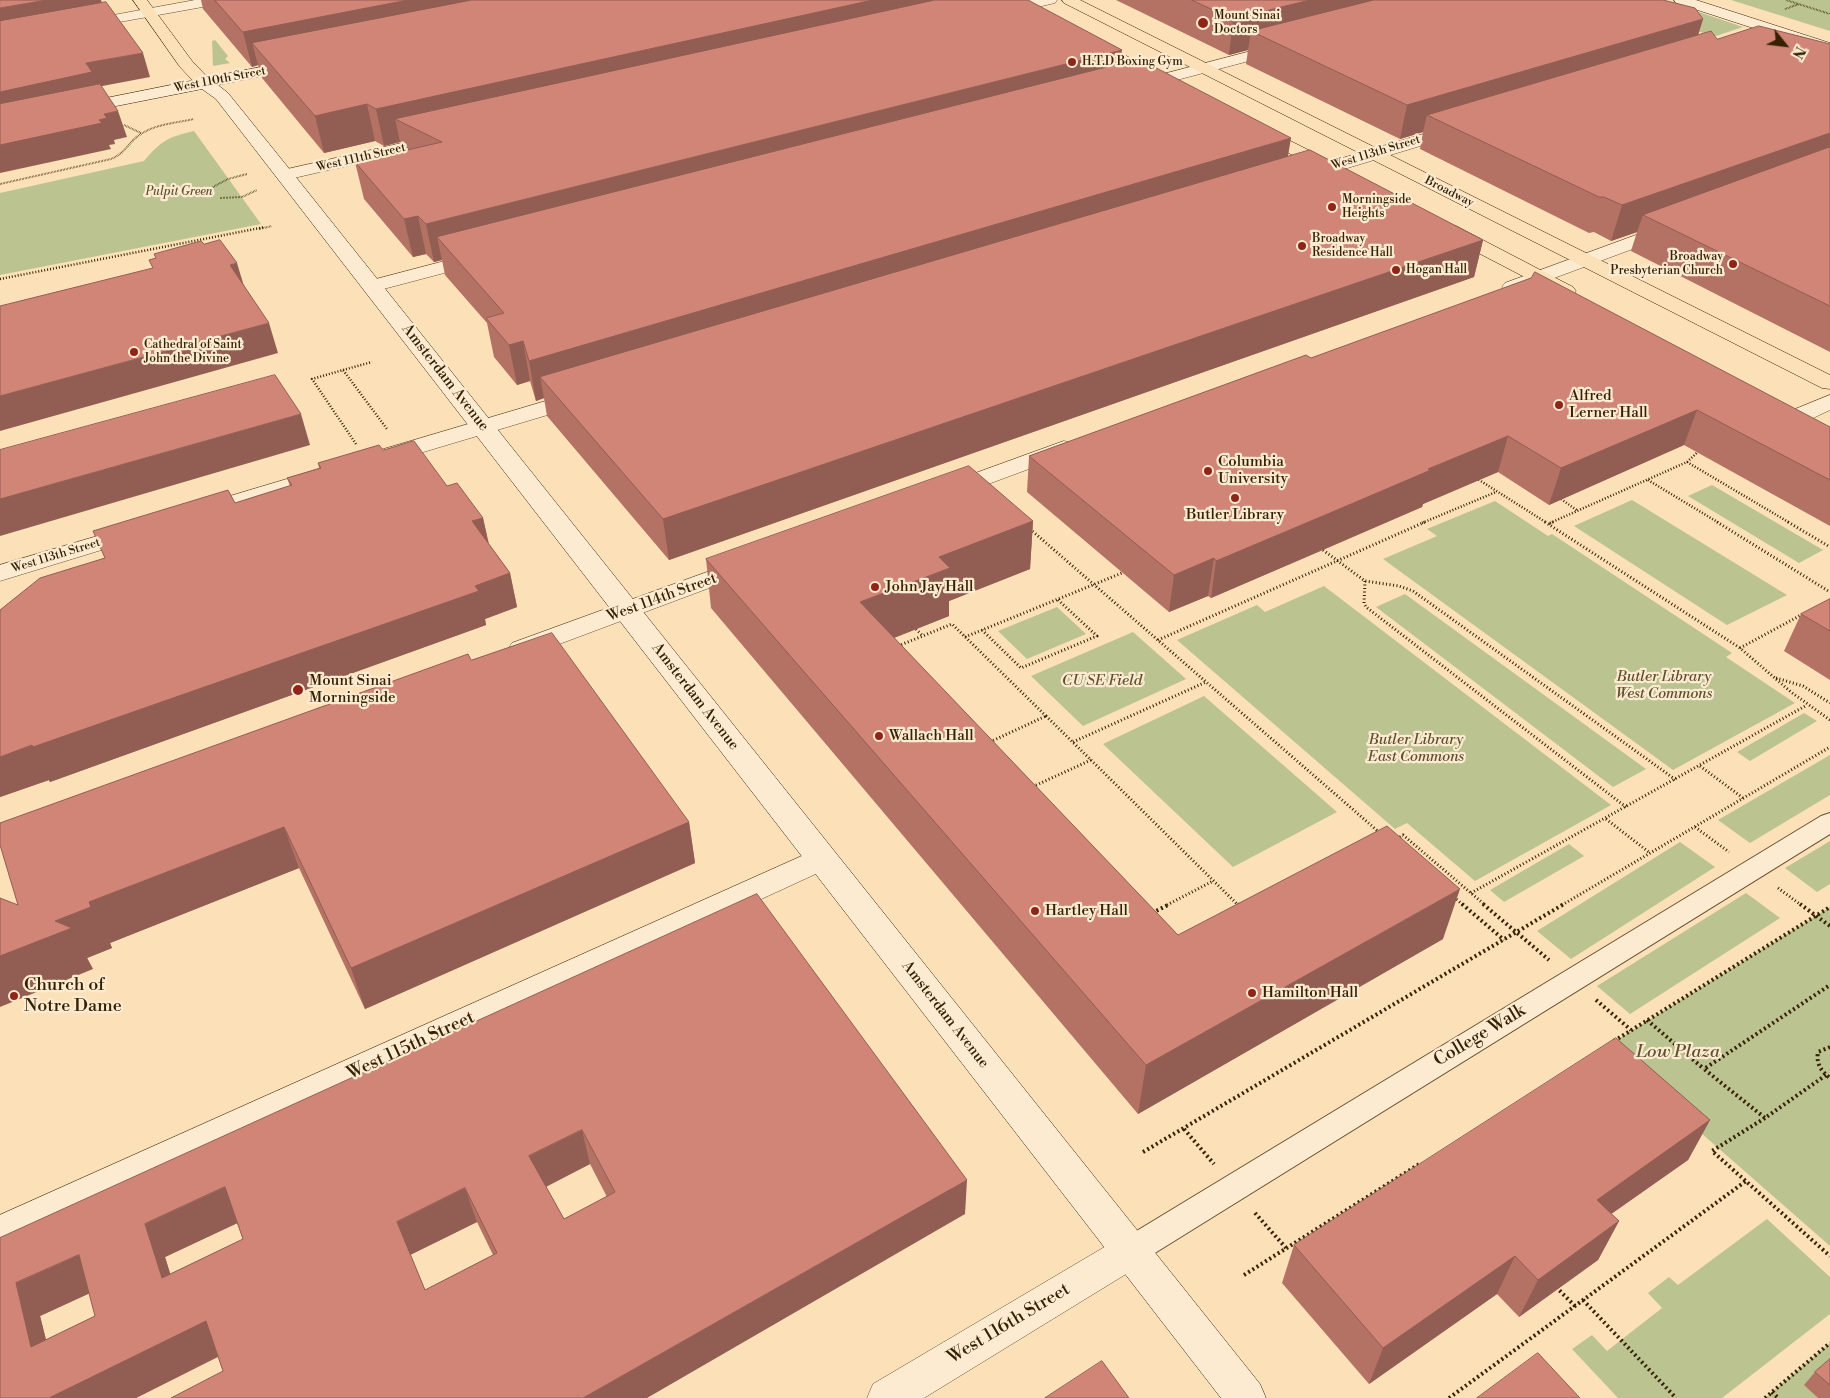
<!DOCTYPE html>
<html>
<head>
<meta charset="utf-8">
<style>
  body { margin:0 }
  #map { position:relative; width:1830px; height:1398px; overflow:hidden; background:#fbe0b8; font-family:"Libre Bodoni",serif }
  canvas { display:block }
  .north { position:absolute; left:1760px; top:20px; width:50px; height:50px; -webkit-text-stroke:4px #fcebd1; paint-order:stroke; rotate:119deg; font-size:14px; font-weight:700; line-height:20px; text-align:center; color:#362103 }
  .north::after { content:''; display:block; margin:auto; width:18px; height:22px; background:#362103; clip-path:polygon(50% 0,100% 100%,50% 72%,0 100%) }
</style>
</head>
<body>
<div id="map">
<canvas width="1830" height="1398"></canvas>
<div class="north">N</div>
</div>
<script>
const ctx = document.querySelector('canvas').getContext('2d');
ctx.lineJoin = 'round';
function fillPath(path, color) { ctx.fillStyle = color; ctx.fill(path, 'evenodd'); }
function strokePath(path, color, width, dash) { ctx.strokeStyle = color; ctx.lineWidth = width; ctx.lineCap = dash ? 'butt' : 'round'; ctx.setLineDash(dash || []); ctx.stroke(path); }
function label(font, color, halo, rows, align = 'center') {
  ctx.font = font + ' "Libre Bodoni",serif'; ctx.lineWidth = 4.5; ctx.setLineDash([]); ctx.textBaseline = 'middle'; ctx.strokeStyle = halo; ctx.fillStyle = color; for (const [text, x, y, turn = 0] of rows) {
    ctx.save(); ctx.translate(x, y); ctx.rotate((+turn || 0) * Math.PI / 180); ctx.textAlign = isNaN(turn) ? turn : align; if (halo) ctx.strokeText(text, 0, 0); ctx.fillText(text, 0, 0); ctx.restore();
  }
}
fillPath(new Path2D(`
  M1731 0H1830V31Z
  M1693 10 1743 27 1716 36 1618 11Z
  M215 40 228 56 225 59 230 63 213 66 212 41Z
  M194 131 261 224 0 275V193L144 161C161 141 168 137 194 131Z
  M1712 485 1823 550 1799 563 1688 496Z
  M1632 500 1787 595 1727 625 1574 526Z
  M1495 501 1548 536 1552 534 1732 653 1726 657 1795 703 1673 770 1383 559 1437 536 1427 529Z
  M1324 586 1611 805 1475 881 1407 823 1395 829 1177 640 1257 605 1265 612Z
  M1405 594 1646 769 1613 787 1376 607Z
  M1057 607 1086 634 1027 659 998 631Z
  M1133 632 1186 679 1083 726 1031 676Z
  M1204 696 1337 812 1233 867 1103 744Z
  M1804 713 1817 721 1750 761 1737 752Z
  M1830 755V795L1750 843 1718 820Z
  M1830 841V884L1817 892 1785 868Z
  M1680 842 1715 867 1571 959 1537 931Z
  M1569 844 1584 856 1504 902 1490 890Z
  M1746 893 1780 918 1630 1014 1597 986Z
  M1830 907V1246L1604 1048Z
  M1767 1219 1830 1277V1314L1722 1398H1618L1572 1349 1592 1335 1607 1351 1662 1308 1648 1293 1669 1277 1678 1285Z
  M1830 1343V1364L1805 1385 1818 1398H1765Z`), '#bbc391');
const pedestrian = new Path2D(`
  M1830 813V834L1142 1261 1131 1265 1120 1261 1116 1251 1120 1241 1821 816Z`);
const minor = new Path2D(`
  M195 0H226L224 3 219 4 81 29 76 28 74 25 76 22 81 21Z
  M1031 0H1057L1055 3 998 16 993 15 991 12 993 9Z
  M1282 43 1287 45 1290 48 1287 51 1135 91 1129 89 1127 86 1129 83Z
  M1457 124 1463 125 1465 129 1463 133 1308 180 1302 181 1296 180 1293 176 1296 172Z
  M437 135 443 136 446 140 443 144 285 180 279 179 276 175 279 171Z
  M1669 223 1676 225 1678 229 1676 233 1519 291 1512 293 1505 291 1502 287 1505 283Z
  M479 252 486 254 489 258 486 262 372 292 365 290 362 286 365 282Z
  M583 390 591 392 594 397 591 402 390 462 382 464 374 462 371 457 374 452Z
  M1830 395V410L1809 420 1801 422 1793 420 1790 415 1793 410Z
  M1064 441 1072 443 1075 448 1072 453 956 496 948 498 940 496 936 491 940 486Z
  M324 468 332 470 336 475 332 480 198 520 190 518 186 513 190 508Z
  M135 525 144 527 147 532 144 537 0 581V565Z
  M743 559 752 562 756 567 752 572 530 655 521 658 512 655 508 649 512 643Z
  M822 847 833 850 837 858 833 866 0 1250V1215Z
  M1131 1234 1144 1239 1150 1251 1144 1263 924 1398H867L873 1384 1118 1239Z`);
const secondary = new Path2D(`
  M1674 0H1696L1830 43V53L1676 3Z
  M296 60 302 62 304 65 302 68 218 85 228 93 291 171 1260 1384 1266 1398H1221L216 99 202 89 76 114 70 113 68 109 70 105 76 104Z`);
const primary = new Path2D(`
  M133 0H147L192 61 210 80 212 83 210 86H198L180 67Z
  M1062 0H1080L1830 375V389L1822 388 1064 3Z
  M1088 37 1167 76 1169 79 1167 82H1155L1083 45 1080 42 1083 39Z
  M1257 124 1340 166 1343 170 1340 174 1334 175 1328 174 1251 133 1249 129 1251 125Z
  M1449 224 1456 226 1573 287 1576 291 1573 295 1566 297 1559 295 1442 234 1440 230 1442 226Z`);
strokePath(pedestrian, '#675130', 2);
strokePath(minor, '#675130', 1);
strokePath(secondary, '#362103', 1);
strokePath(primary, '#362103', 1);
strokePath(new Path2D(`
  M1786 0 1830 14
  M1785 9 1799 4
  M124 125 141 133
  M0 184 111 159C126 153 128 142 141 134 156 124 176 123 194 119
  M213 187 228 179 247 174
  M220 198 242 197 257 190
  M259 229 272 226`), '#362103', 2, [0.5, 1]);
strokePath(new Path2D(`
  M0 279 265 227
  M343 370 372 362
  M356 444 312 379 343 370 387 429
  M1687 462 1790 523
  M1476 478 1547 523
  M1648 480 1719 523
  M1561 499 1578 511
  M1422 523 1496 492
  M1550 523 1687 462 1700 450`), '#362103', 2.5, [1, 2]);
strokePath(new Path2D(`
  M1545 522 1740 648 1791 692 1830 720
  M1717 522 1830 592
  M1788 522 1830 547
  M1549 524 1553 522
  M1030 529 1380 833
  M1323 550 1365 581 1399 586 1413 591 1676 780
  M1365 581 1364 603 1366 607 1626 807
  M916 629 923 636
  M982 630 1021 668 1097 636 1057 599
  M965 637 1122 573
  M1158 640 1425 522
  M898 646 952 624 1046 716
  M1740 648 1803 614
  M1776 678 1803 686 1830 703
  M1046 716 1091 760 1021 792 979 747Z
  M1073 742 1206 682
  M1091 760 1238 905
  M1700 766 1743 798
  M1606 819 1650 853
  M1695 827 1729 852
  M1397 839 1403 835 1485 905
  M1778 888 1801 905
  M1471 893 1807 705
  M1454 897 1463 905
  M1167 905 1213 881
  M1562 905 1830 747`), '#362103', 3, [1, 2.5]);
strokePath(new Path2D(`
  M1237 904 1240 907
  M1462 904 1504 940
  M1483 904 1549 960
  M1800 904 1830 926
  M1152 913 1170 904
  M1596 1000 1631 1030
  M1647 1020 1704 1069
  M1614 1041 1830 907
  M1830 1047 1818 1052C1816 1064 1821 1071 1830 1078
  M1826 1075 1765 1118 1704 1069 1830 985
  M1765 1118 1712 1151 1830 1256
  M1184 1129 1214 1164
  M1143 1152 1564 904
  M1255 1213 1286 1248
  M1244 1275 1421 1163
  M1556 1287 1575 1306
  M1583 1300 1676 1398
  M1772 1392 1778 1398
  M1449 1398 1746 1181
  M1765 1398 1830 1343`), '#362103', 4, [2, 3]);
fillPath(pedestrian, '#fcebd1');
fillPath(minor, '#fcebd1');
fillPath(secondary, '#fcebd1');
fillPath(primary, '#fbe0b8');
fillPath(new Path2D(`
  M201 0H1028L1121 64 1288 157 1483 240 1474 277 669 560 547 416 544 398 536 401 530 381 517 385 494 357 487 323 445 275 442 260 434 262 426 254 413 257 364 199 355 162 402 152 400 142 384 146 375 141 324 153 262 78 258 65 252 67 203 9Z
  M1116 0H1663L1703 19 1698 35 1717 39 1830 44V352L1631 251 1637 232 1611 241 1594 232 1589 233 1420 149 1423 132 1400 139 1246 64 1248 50 1229 55Z
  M1311 358 1830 427V526L1684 445 1549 505 1498 472 1423 504 1422 507 1323 550 1211 598 1208 596 1169 612 1027 492 1029 456Z
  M383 450 447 486 483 518 489 544 510 573 517 607 485 619 486 625 50 782 49 780 0 797V610L104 558 235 503 290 486 287 478 319 468 318 463Z
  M1033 521 1030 569 949 601V616L894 638 1178 935 1443 939 1138 1114 711 608 706 559Z
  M1830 599V680L1784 651 1801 614Z
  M471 660 689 822 695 863 365 1009 299 868 110 943 112 948 87 958 93 969 18 905Z
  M757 894 965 1214 223 1371 218 1357 136 1398H0V1238ZM590 1164 607 1197 564 1219 546 1187ZM477 1222 493 1255 425 1290 410 1255ZM237 1223 243 1239 170 1274 165 1257ZM90 1293 95 1316 46 1340 40 1316Z
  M1710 1120 1688 1160 1611 1214 1619 1221 1598 1260 1519 1317 1497 1294 1369 1384 1282 1283 1294 1245Z
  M1830 1359V1398H1818L1804 1385 1815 1372Z`), '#b47265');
fillPath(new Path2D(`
  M47 0H101L105 14 0 33V8Z
  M408 0H584L252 43 258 65 252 67 243 32Z
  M873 0H984L395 119 400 142 384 146 376 109Z
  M1310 0H1441L1251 31 1248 50 1229 55 1233 19Z
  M1703 19 1693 51 1427 115 1423 132 1400 139 1407 105Z
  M1122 50 1119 84 437 237 442 260 434 262 426 224Z
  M143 53 150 77 97 87 0 119V92L86 63Z
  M367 104 375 141 324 153 315 116Z
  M118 111 127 137 114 140 115 144 109 145 111 149 0 173V145L104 114Z
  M1830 133V163L1643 215 1637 232 1611 241 1622 205Z
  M1291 138 1285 174 540 377 544 398 536 401 529 361Z
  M418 216 426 254 413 257 404 219Z
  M1483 240 1474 277 669 560 663 519Z
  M237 263 246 293 230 265Z
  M269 323 278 353 0 431V396Z
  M523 341 530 381 517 385 509 345Z
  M1697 410 1684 445 1549 505 1561 468Z
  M301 414 310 445 0 536V499Z
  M1508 436 1498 472 1423 504 1422 507 1211 598 1216 561 1428 469Z
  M483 518 490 551 472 521Z
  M1033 521 1030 569 949 601V616L861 651 860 602 939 557Z
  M1214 558 1208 596 1169 612 1174 575Z
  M510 573 517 607 485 619 486 625 50 782 49 780 0 797V757Z
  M689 822 695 863 365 1009 351 968Z
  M284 827 299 868 110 943 112 948 87 958 93 969 0 1007V956L55 921 89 902Z
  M1460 889 1443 939 1138 1114 1146 1065Z
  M1710 1120 1688 1160 1577 1238 1597 1200Z
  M582 1130 590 1164 539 1190 529 1156Z
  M967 1180 965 1214 647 1398H583Z
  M225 1187 242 1221 165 1257 182 1311 162 1278 145 1224Z
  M465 1188 477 1222 410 1255 397 1222Z
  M1619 1221 1598 1260 1519 1317 1538 1280Z
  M79 1255 101 1288 40 1316 56 1379 31 1347 16 1283Z
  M1515 1256 1497 1294 1369 1384 1383 1348Z
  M206 1321 225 1353 136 1398H49Z`), '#925d53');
const building = new Path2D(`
  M0 0H47L0 8Z
  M215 0H408L243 32Z
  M472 0H873L376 109 367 104 315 116 252 43Z
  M935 0H1028L1122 50 426 224 418 216 404 219 355 162 442 142 395 119Z
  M1192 0H1310L1233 19Z
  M1374 0H1663L1695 8 1703 19 1407 105 1251 31Z
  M106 2 143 53 86 63 92 72 0 92V21Z
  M1759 26 1830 44V133L1622 205 1604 197H1599L1427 115 1711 31 1717 39Z
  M1139 59 1291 138 529 361 523 341 509 345 486 318 504 313 437 237Z
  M100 84 118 111 104 114 107 118 99 120 102 123 0 145V104Z
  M1830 147V306L1643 215Z
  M1310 150 1483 240 663 519 540 377Z
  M220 240 237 263 230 265 269 323 0 396V306L153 268 149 260 156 258 154 254 201 241 204 244Z
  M1535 272 1830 427V480L1697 410 1561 468 1508 436 1428 469 1431 470 1330 513 1216 561 1214 558 1174 575 1029 456 1306 355 1311 358 1531 278Z
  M275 375 301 414 0 499V450Z
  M414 441 447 486 457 483 483 518 472 521 510 573 475 586 479 591 33 747 32 745 0 757V610L40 578 105 558 93 531 228 490 235 503 292 485 287 478 321 468 318 463 379 445 383 450Z
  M969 466 1033 521 939 557 950 568 860 602 1178 935 1387 826 1460 889 1146 1065 706 559Z
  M1830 599V631L1801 614Z
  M552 633 689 822 351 968 284 827 89 902 91 907 55 921 72 928 0 956V898L18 905 0 845V823L468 654 471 660Z
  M757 894 967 1180 583 1398H171L223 1371 206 1321 49 1398H0V1238ZM582 1130 615 1192 564 1219 529 1156ZM225 1187 243 1239 162 1278 145 1224ZM465 1188 497 1253 425 1290 397 1222ZM79 1255 95 1316 31 1347 16 1283Z
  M1616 1038 1710 1120 1597 1200 1619 1221 1538 1280 1515 1256 1383 1348 1294 1245Z
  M1538 1353 1580 1398H1477Z
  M1830 1359V1385L1815 1372Z
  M1102 1361 1129 1398H1045Z`);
fillPath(building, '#d18576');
strokePath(building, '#925d53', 1);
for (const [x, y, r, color] of [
  [1203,23,6,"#8f2418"],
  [1072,62,5,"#8f2418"],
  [1332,207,5,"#8f2418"],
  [1302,246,5,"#8f2418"],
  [1733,264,5,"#8f2418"],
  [1396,270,5,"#8f2418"],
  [134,352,5,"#8f2418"],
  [1559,405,5,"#8f2418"],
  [1208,471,5,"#8f2418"],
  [1235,498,5,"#8f2418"],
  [875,587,5,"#8f2418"],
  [298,690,6,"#8f2418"],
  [879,736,5,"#8f2418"],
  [1035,911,5,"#8f2418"],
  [1252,993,5,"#8f2418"],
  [14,996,5,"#8f2418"]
]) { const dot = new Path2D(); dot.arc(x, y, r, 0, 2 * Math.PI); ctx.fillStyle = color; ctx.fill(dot); strokePath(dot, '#fcebd1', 2); }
label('12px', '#362103', '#fcebd1', [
  ["Mount Sinai",1214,16],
  ["Doctors",1214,30],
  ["H.T.D Boxing Gym",1082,62],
  ["Morningside",1342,200],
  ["Heights",1342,214],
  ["Broadway",1312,239],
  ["Residence Hall",1312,253],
  ["Broadway",1723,257,"right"],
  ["Presbyterian Church",1723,271,"right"],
  ["Hogan Hall",1406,270],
  ["Cathedral of Saint",144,345],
  ["John the Divine",144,359]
], 'left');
label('12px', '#362103', '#fcebd1', [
  ["West 110th Street",220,80,-11],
  ["West 113th Street",1376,153,-17],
  ["West 111th Street",361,158,-13],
  ["Broadway",1449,192,27],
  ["West 113th Street",56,556,-17]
]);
label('italic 12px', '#5e522e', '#fcebd1', [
  ["Pulpit Green",179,192]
]);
label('15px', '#362103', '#fcebd1', [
  ["Amsterdam Avenue",445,378,52],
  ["West 114th Street",662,598,-20],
  ["Amsterdam Avenue",695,697,52],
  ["Amsterdam Avenue",945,1015,52]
]);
label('15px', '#362103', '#fcebd1', [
  ["Alfred",1569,396],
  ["Lerner Hall",1569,413],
  ["Columbia",1218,462],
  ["University",1218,479],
  ["Butler Library",1235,515,"center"],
  ["John Jay Hall",885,587],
  ["Mount Sinai",309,681],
  ["Morningside",309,698],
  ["Wallach Hall",889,736],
  ["Hartley Hall",1045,911],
  ["Hamilton Hall",1262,993]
], 'left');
label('italic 15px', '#5e522e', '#fcebd1', [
  ["Butler Library",1664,677],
  ["West Commons",1664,694],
  ["CU SE Field",1102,681],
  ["Butler Library",1416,740],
  ["East Commons",1416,757]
]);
label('18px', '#362103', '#fcebd1', [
  ["Church of",24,986],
  ["Notre Dame",24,1007]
], 'left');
label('18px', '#362103', '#fcebd1', [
  ["College Walk",1480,1036,-31],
  ["West 115th Street",411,1046,-25],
  ["West 116th Street",1009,1324,-31]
]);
label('italic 18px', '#5e522e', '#fcebd1', [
  ["Low Plaza",1678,1053]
]);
</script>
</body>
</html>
